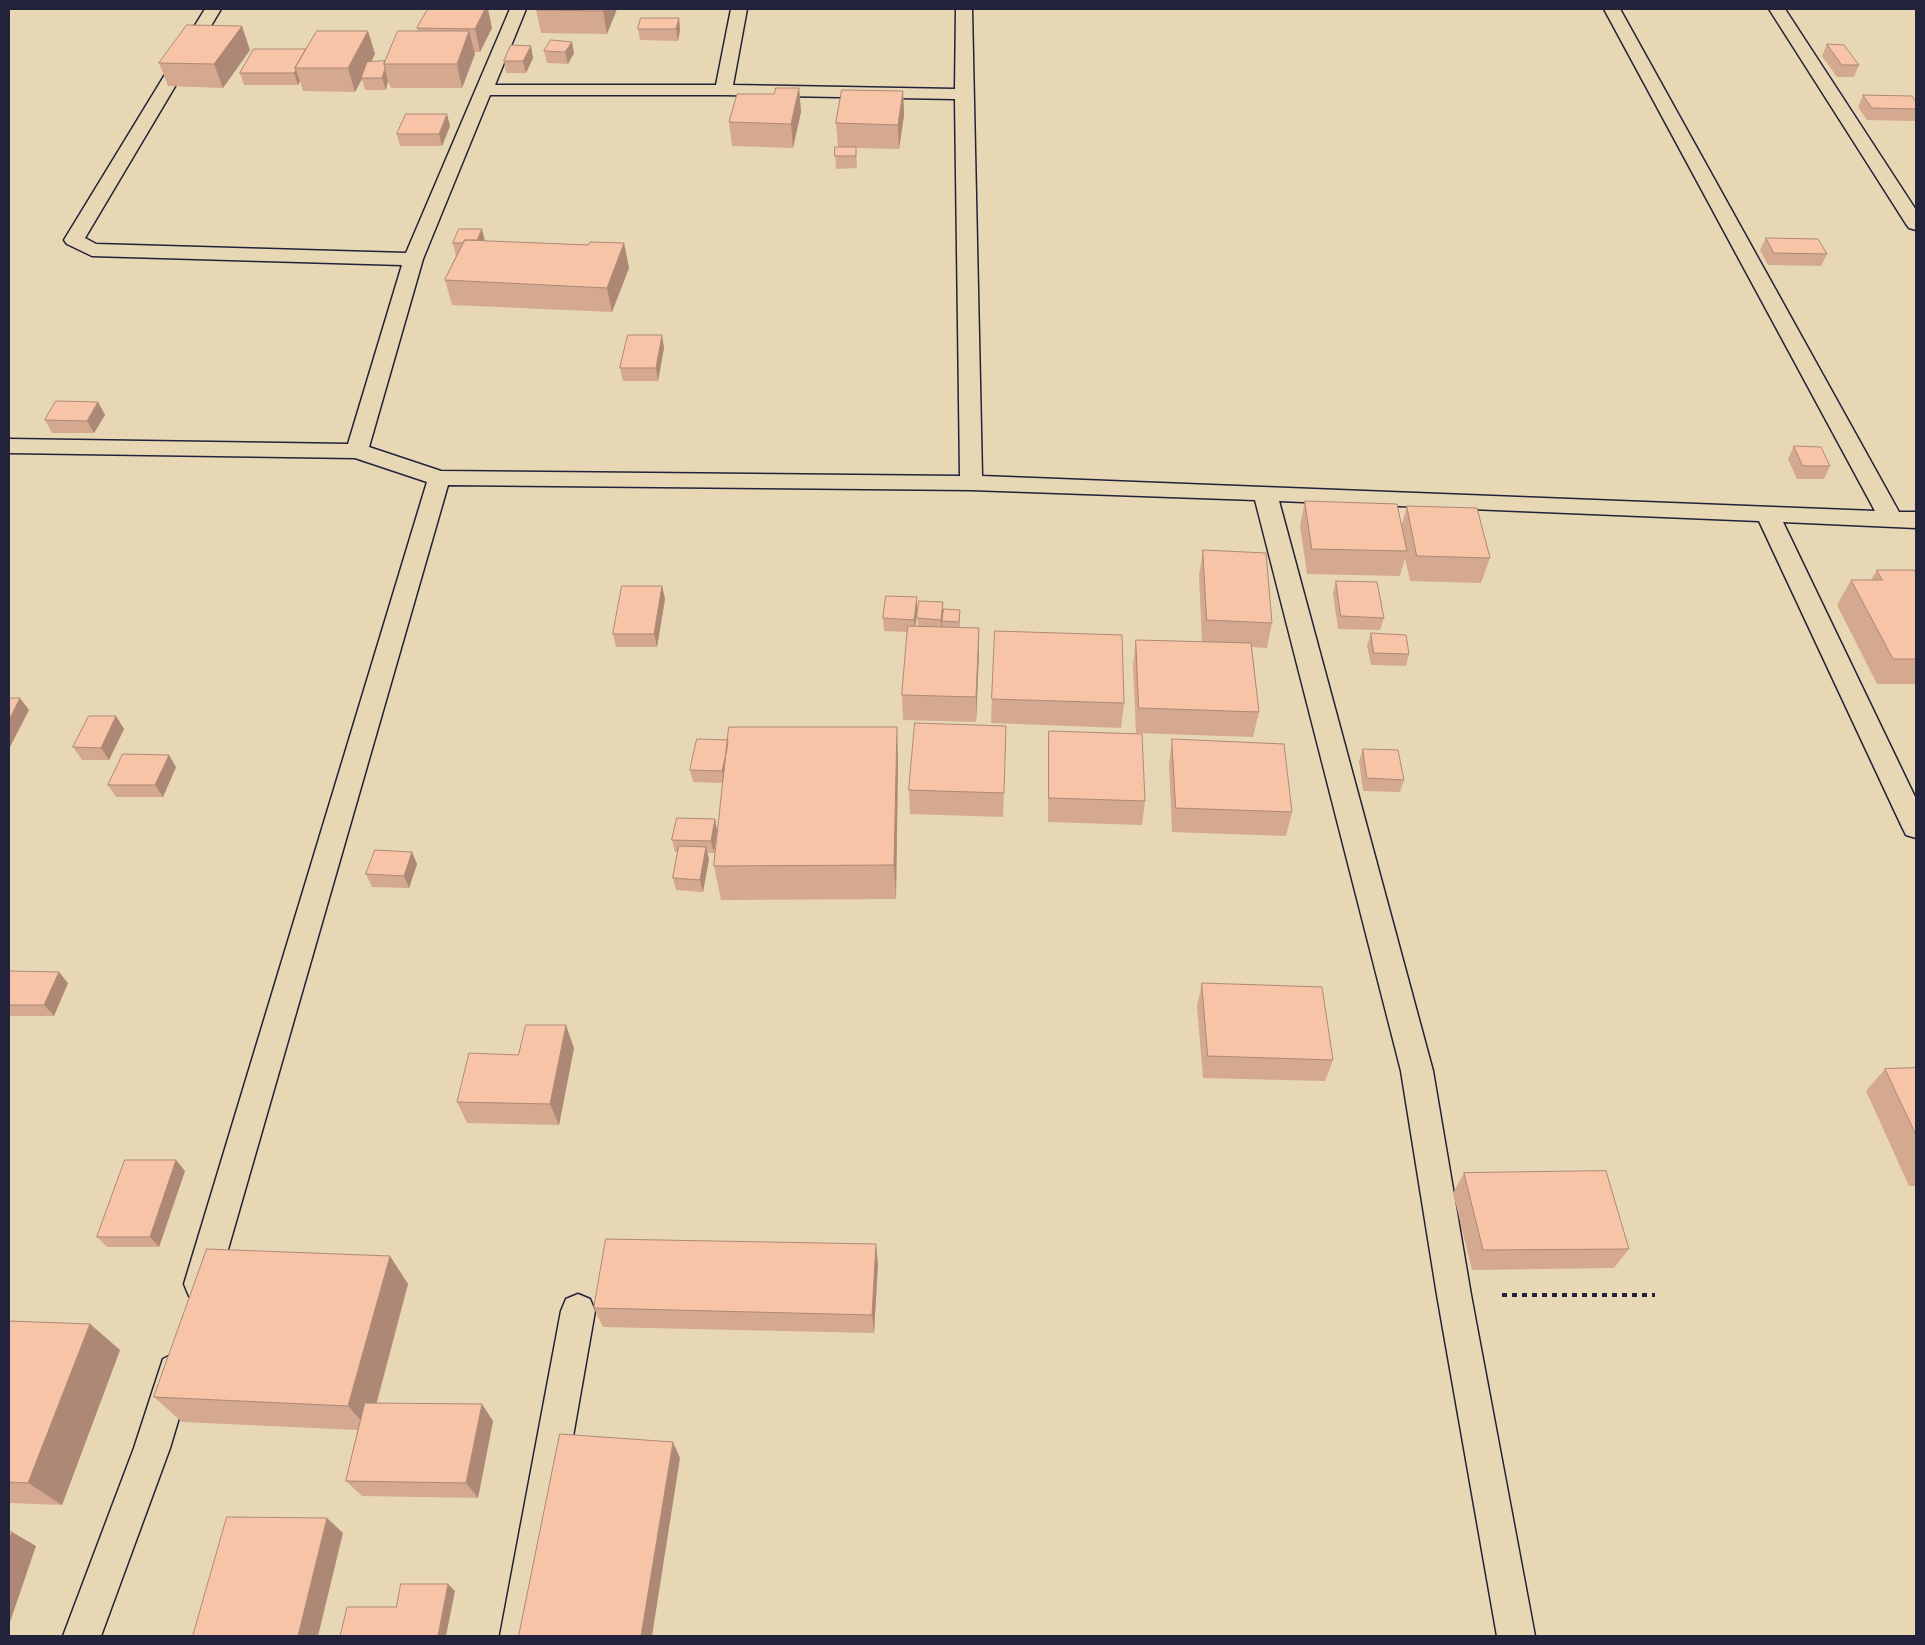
<!DOCTYPE html>
<html>
<head>
<meta charset="utf-8">
<style>
  body { margin:0 }
  #map { position:relative; width:1925px; height:1645px; overflow:hidden; background:#e8d7b4; font-family:"Shantell Sans",sans-serif }
  canvas { display:block }
  .frame { position:absolute; inset:0; border:10px solid #22223b; pointer-events:none }
</style>
</head>
<body>
<div id="map">
<canvas width="1925" height="1645"></canvas>
<div class="frame"></div>
</div>
<script>
const ctx = document.querySelector('canvas').getContext('2d');
ctx.lineJoin = 'round';
function strokePath(path, color, width, dash) { ctx.strokeStyle = color; ctx.lineWidth = width; ctx.lineCap = dash ? 'butt' : 'round'; ctx.setLineDash(dash || []); ctx.stroke(path); }
function fillPath(path, color) { ctx.fillStyle = color; ctx.fill(path, 'evenodd'); }
const minor = new Path2D(`
  M205 9H221L85 238 96 244 406 253 510 9H526L495 85H716L731 9H747L733 85 955 89 956 9H972L982 476 1875 511 1604 9H1620L1899 512H1916V528L1783 522 1916 799V838L1906 835 1902 827 1759 521 1279 501 1433 1071 1471 1295 1535 1636H1497L1437 1295 1401 1071 1255 500 971 490 448 485 218 1284 213 1296 201 1300 189 1296 184 1284 427 482 355 458 9 453V439L348 444 402 265 92 256 67 244 64 240ZM490 95H724L955 99 960 476 441 471 369 447 423 259Z
  M1769 9H1785L1916 210V230L1909 228 1906 224Z
  M578 1294 590 1299 595 1311 538 1636H500L561 1311 566 1299Z
  M175 1353 187 1359 193 1371 170 1448 101 1636H63L134 1448 163 1359Z`);
strokePath(minor, '#22223b', 3);
strokePath(new Path2D(`
  M1502 1295H1655`), '#22223b', 4, [5, 5]);
fillPath(minor, '#e8d7b4');
fillPath(new Path2D(`
  M537 9H617L607 34 541 33 536 10Z
  M679 18 680 30 678 41 640 40 638 29Z
  M417 28H492L480 52H475V54L462 88H391L388 81 386 90H365L362 79 355 92 303 91 300 81 298 85H244L240 73 306 49 368 31 375 54 371 62 385 61 418 31Z
  M1827 44 1859 65 1854 77H1837L1822 56Z
  M531 46 533 58 526 73H506L504 61Z
  M250 50 223 88 168 86 159 63Z
  M544 51 574 53 568 64 547 63Z
  M799 88 801 112 793 148 732 146 729 122 774 94Z
  M903 91 904 115 899 149 856 148 857 168 836 169 835 147H838L836 123Z
  M1863 95 1916 102V119L1915 121 1867 120 1858 107Z
  M450 126 442 146H400L397 134Z
  M1766 238 1827 254 1821 266 1768 265 1760 250Z
  M485 241 588 245 624 243 629 268 612 312 452 305 445 280 456 256 453 243Z
  M662 335 664 348 658 381H623L620 368Z
  M98 402 105 415 94 433H52L45 420Z
  M1794 446 1830 466 1824 479H1797L1788 459Z
  M1305 501 1402 524 1407 506 1490 558 1481 583 1410 581 1405 558 1400 576 1307 574 1300 526Z
  M1203 550 1272 623 1267 648 1252 647 1259 712 1253 737 1136 733 1133 665 1136 640 1202 642 1199 576Z
  M1877 570 1916 574V684H1877L1837 605 1851 580H1871Z
  M1336 581 1384 618 1380 630 1338 629 1333 593Z
  M662 586 665 599 657 647H616L613 634Z
  M943 602V615L960 610V628H979V653L976 722 903 720 902 695 908 632 884 631 883 618 917 610 915 626H918L917 618Z
  M1371 633 1409 654 1406 666 1371 665 1367 646Z
  M992 699 1124 703 1121 728 991 723Z
  M116 716 124 729 109 760H82L73 747Z
  M1006 726 1003 817 910 814 909 790Z
  M897 727 898 762 896 899 721 900 714 866 723 783 693 782 690 770 728 740Z
  M1049 731 1145 801 1142 825 1048 822V755Z
  M1172 739 1292 812 1286 836 1172 832 1169 764Z
  M1363 749 1404 780 1400 792 1363 791 1359 761Z
  M176 767 163 797H116L108 785Z
  M715 819 717 831 714 853H707L709 859 703 892 676 890 673 878 678 852H675L672 840Z
  M412 852 417 864 409 888 372 887 366 874Z
  M9 971 68 983 54 1016H9Z
  M1202 983 1333 1060 1325 1081 1203 1078 1197 1006Z
  M574 1048 559 1125 467 1123 457 1102 518 1055Z
  M1916 1068V1186H1909L1866 1091 1885 1069Z
  M176 1160 185 1171 159 1247H107L97 1237Z
  M1464 1173 1629 1249 1614 1268 1472 1270 1453 1193Z
  M878 1264 874 1333 603 1327 594 1308Z
  M408 1284 377 1403 493 1421 478 1498 362 1496 346 1481 358 1430 182 1422 154 1397Z
  M9 1321 90 1324 120 1350 62 1505 9 1503Z`), '#d4a990');
fillPath(new Path2D(`
  M485 9H488L492 28 480 52 475 29Z
  M604 9H617L607 34 603 11Z
  M679 18 680 30 678 41 676 29Z
  M242 26 250 50 223 88 214 64Z
  M368 31 375 54 362 78H361L362 79 355 92 348 68Z
  M469 31 475 54 462 88 457 64Z
  M572 42 574 53 568 64 565 52Z
  M531 46 533 58 526 73 523 61Z
  M385 69 388 81 386 90 382 78Z
  M296 70 300 81 298 85 294 73Z
  M799 88 801 112 793 148 791 124Z
  M903 91 904 115 899 149 898 125Z
  M447 114 450 126 442 146 439 134Z
  M482 229 485 241 476 244Z
  M624 243 629 268 612 312 607 288Z
  M662 335 664 348 658 381 656 368Z
  M98 402 105 415 94 433 87 421Z
  M662 586 665 599 657 647 654 634Z
  M917 597V610L915 632 914 620Z
  M943 602V615L941 632V620Z
  M979 628V653L976 722V697Z
  M20 698 29 710 9 749V720Z
  M116 716 124 729 109 760 101 748Z
  M897 727 898 762 896 899 894 865Z
  M729 740 724 783 722 771Z
  M169 755 176 767 163 797 155 785Z
  M715 819 717 831 714 853 711 841Z
  M706 847 709 859 703 892 700 880Z
  M412 852 417 864 409 888 404 876Z
  M59 972 68 983 54 1016 44 1005Z
  M566 1025 574 1048 559 1125 550 1104Z
  M176 1160 185 1171 159 1247 150 1237Z
  M876 1244 878 1264 874 1333 872 1315Z
  M390 1256 408 1284 369 1430 348 1406Z
  M90 1324 120 1350 62 1505 28 1483Z
  M482 1404 493 1421 478 1498 466 1483Z
  M673 1442 680 1458 652 1636H641Z
  M327 1518 343 1533 318 1636H298Z
  M12 1532 36 1546 9 1625V1540Z
  M448 1584 455 1591 446 1636H438Z`), '#ad8975');
const building = new Path2D(`
  M428 9H485L475 29 417 28Z
  M537 9H604L603 11 536 10Z
  M641 18H679L676 29H638Z
  M187 25 242 26 214 64 159 63Z
  M317 31H368L348 68H295Z
  M398 31H469L457 64H384Z
  M551 40 572 42 565 52 544 51Z
  M1827 44 1844 45 1859 65H1842Z
  M511 45 531 46 523 61H504Z
  M254 49H306L295 68 296 70 294 73H240Z
  M385 61 384 64 385 69 382 78H361L367 62Z
  M776 88H799L791 124 729 122 737 94H774Z
  M842 90 903 91 898 125 836 123Z
  M1863 95 1912 96 1916 102V109L1872 108Z
  M406 114H447L439 134H397Z
  M835 147H856V156H835Z
  M459 229H482L477 240H465L463 243H453Z
  M1766 238 1818 239 1827 254 1774 253Z
  M465 240 588 245 590 242 624 243 607 288 445 280Z
  M628 335H662L656 368H620Z
  M56 401 98 402 87 421 45 420Z
  M1794 446 1821 447 1830 466H1803Z
  M1305 501 1397 504 1407 551 1312 549Z
  M1407 506 1477 508 1490 558 1417 556Z
  M1203 550 1266 553 1272 623 1207 620Z
  M1877 570H1914L1916 574V659H1893L1851 580H1882Z
  M1336 581 1377 582 1384 618 1341 616Z
  M622 586H662L654 634H613Z
  M886 596 917 597 914 620 883 618Z
  M919 601 943 602 941 620 917 618Z
  M944 609 960 610 959 622 942 621Z
  M908 626 979 628 976 697 902 695Z
  M995 631 1122 635 1124 703 992 699Z
  M1371 633 1406 635 1409 654 1374 653Z
  M1136 640 1251 643 1259 712 1139 708Z
  M9 698H20L9 720Z
  M89 716H116L101 748 73 747Z
  M915 723 1006 726 1004 793 909 790Z
  M729 727H897L894 865 714 866Z
  M1049 731 1142 734 1145 801 1049 798Z
  M697 739 728 740 727 749 722 771 690 770Z
  M1172 739 1284 744 1292 812 1176 808Z
  M1363 749 1398 750 1404 780 1367 778Z
  M123 754 169 755 155 785H108Z
  M677 818 715 819 711 841 672 840Z
  M679 846 706 847 700 880 673 878Z
  M375 850 412 852 404 876 366 874Z
  M9 971 59 972 44 1005H9Z
  M1202 983 1322 987 1333 1060 1208 1056Z
  M526 1025H566L550 1104 457 1102 469 1053 518 1055Z
  M1916 1068V1135L1885 1069Z
  M125 1160H176L150 1237H97Z
  M1606 1171 1629 1249 1483 1250 1464 1173Z
  M606 1239 876 1244 872 1315 594 1308Z
  M207 1249 390 1256 348 1406 154 1397Z
  M9 1321 90 1324 28 1483 9 1482Z
  M365 1403 482 1404 466 1483 346 1481Z
  M560 1434 673 1442 641 1636H519Z
  M227 1517 327 1518 298 1636H193Z
  M9 1532H12L9 1540Z
  M401 1584H448L438 1636H340L347 1607H396Z`);
fillPath(building, '#f7c4a7');
strokePath(building, '#ad8975', 1);
</script>
</body>
</html>
